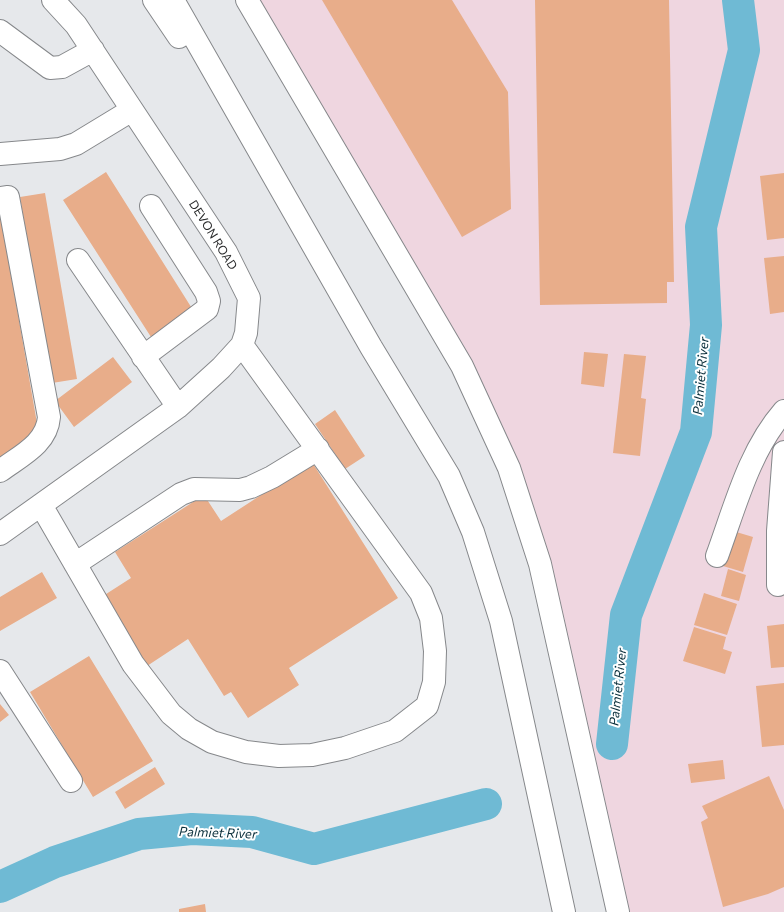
<!DOCTYPE html>
<html>
<head>
<meta charset="utf-8">
<style>
  body { margin:0 }
  canvas { display:block; background:#e6e8eb }
</style>
</head>
<body>
<canvas width="784" height="912"></canvas>
<script>
const ctx = document.querySelector('canvas').getContext('2d');
ctx.lineJoin = 'round';
function fillPath(path, color) { ctx.fillStyle = color; ctx.fill(path, 'evenodd'); }
function strokePath(path, color, width, dash) { ctx.strokeStyle = color; ctx.lineWidth = width; ctx.lineCap = dash ? 'butt' : 'round'; ctx.setLineDash(dash || []); ctx.stroke(path); }
function label(font, color, halo, rows, align = 'center') {
  ctx.font = font + ' Commissioner,sans-serif'; ctx.lineWidth = 4; ctx.setLineDash([]); ctx.textBaseline = 'middle'; ctx.strokeStyle = halo; ctx.fillStyle = color; for (const [text, x, y, turn = 0] of rows) {
    ctx.save(); ctx.translate(x, y); ctx.rotate((+turn || 0) * Math.PI / 180); ctx.textAlign = isNaN(turn) ? turn : align; if (halo) ctx.strokeText(text, 0, 0); ctx.fillText(text, 0, 0); ctx.restore();
  }
}
fillPath(new Path2D(`
  M248 0H784V912H619L510 469Z`), '#efd6e0');
strokePath(new Path2D(`
  M612 744 626 615 696 432 706 325 701 227 744 50 738 0
  M0 887 55 862 139 834 192 829 252 832 314 849 486 804`), '#6fbad4', 32);
fillPath(new Path2D(`
  M322 0H452L508 92 511 209 462 237Z
  M535 0H669L674 282H667V303L540 305Z
  M106 172 193 310 151 337 63 200Z
  M784 173V238L767 240 760 176Z
  M45 193 77 379 52 383 20 197Z
  M1 217 38 429 0 458V218Z
  M784 256V312L770 314 764 258Z
  M584 352 608 354 604 387 581 384Z
  M624 354 646 356 641 398 646 399 640 456 613 453Z
  M113 357 132 382 74 427 55 401Z
  M335 410 365 456 345 469 315 424Z
  M312 462 398 598 289 668 299 685 248 718 231 692 224 696 188 639 147 666 103 596 131 578 115 552 204 495 221 521Z
  M733 531 753 537 743 572 723 566Z
  M728 569 746 575 739 601 721 596Z
  M42 572 57 598 0 631V597Z
  M704 593 737 604 727 635 694 625Z
  M784 624V667L771 668 767 626Z
  M694 627 726 637 723 649 732 652 725 674 683 661Z
  M89 656 153 761 93 797 30 692Z
  M784 683V745L762 747 756 686Z
  M0 704 9 715 0 722Z
  M723 760 725 779 691 783 688 764Z
  M155 767 165 784 125 809 115 792Z
  M769 776 784 810V887L768 894 723 907 701 822 708 818 702 806Z
  M205 904 206 912H179V909Z`), '#e8ad8a');
const minor = new Path2D(`
  M0 31 50 68 62 67 93 50
  M0 154 60 149 76 144 132 110
  M0 198 8 197 49 417C47 444 20 456 0 471
  M78 260 178 407
  M143 357 207 309 209 301 206 292 151 206
  M41 505 133 664 171 714 189 729 212 742 246 752 279 756 312 755 345 748 395 731 427 706 434 682 435 651 431 618 421 593 242 345
  M0 534 178 407 221 368 242 345 246 333 249 298 226 252 76 25 53 0
  M717 556C735 507 749 451 784 411
  M75 564 181 494 194 489 240 490 251 487 272 477 318 449
  M778 585V531L784 452
  M0 671 71 781`);
const highway = new Path2D(`
  M154 0 179 37
  M173 0 371 347 449 476 473 532 501 621 564 912
  M247 0 462 366 509 468 540 564 618 912`);
strokePath(minor, '#86888b', 24);
strokePath(highway, '#86888b', 24);
strokePath(minor, '#fff', 22);
strokePath(highway, '#fff', 22);
label('12px', '#2b2c2d', '#fff', [
  ["DEVON ROAD",213,235,58]
]);
label('italic 13px', '#0a2f3b', '#fff', [
  ["Palmiet River",701,376,-85],
  ["Palmiet River",618,687,-84],
  ["Palmiet River",218,833,2]
]);
</script>
</body>
</html>
